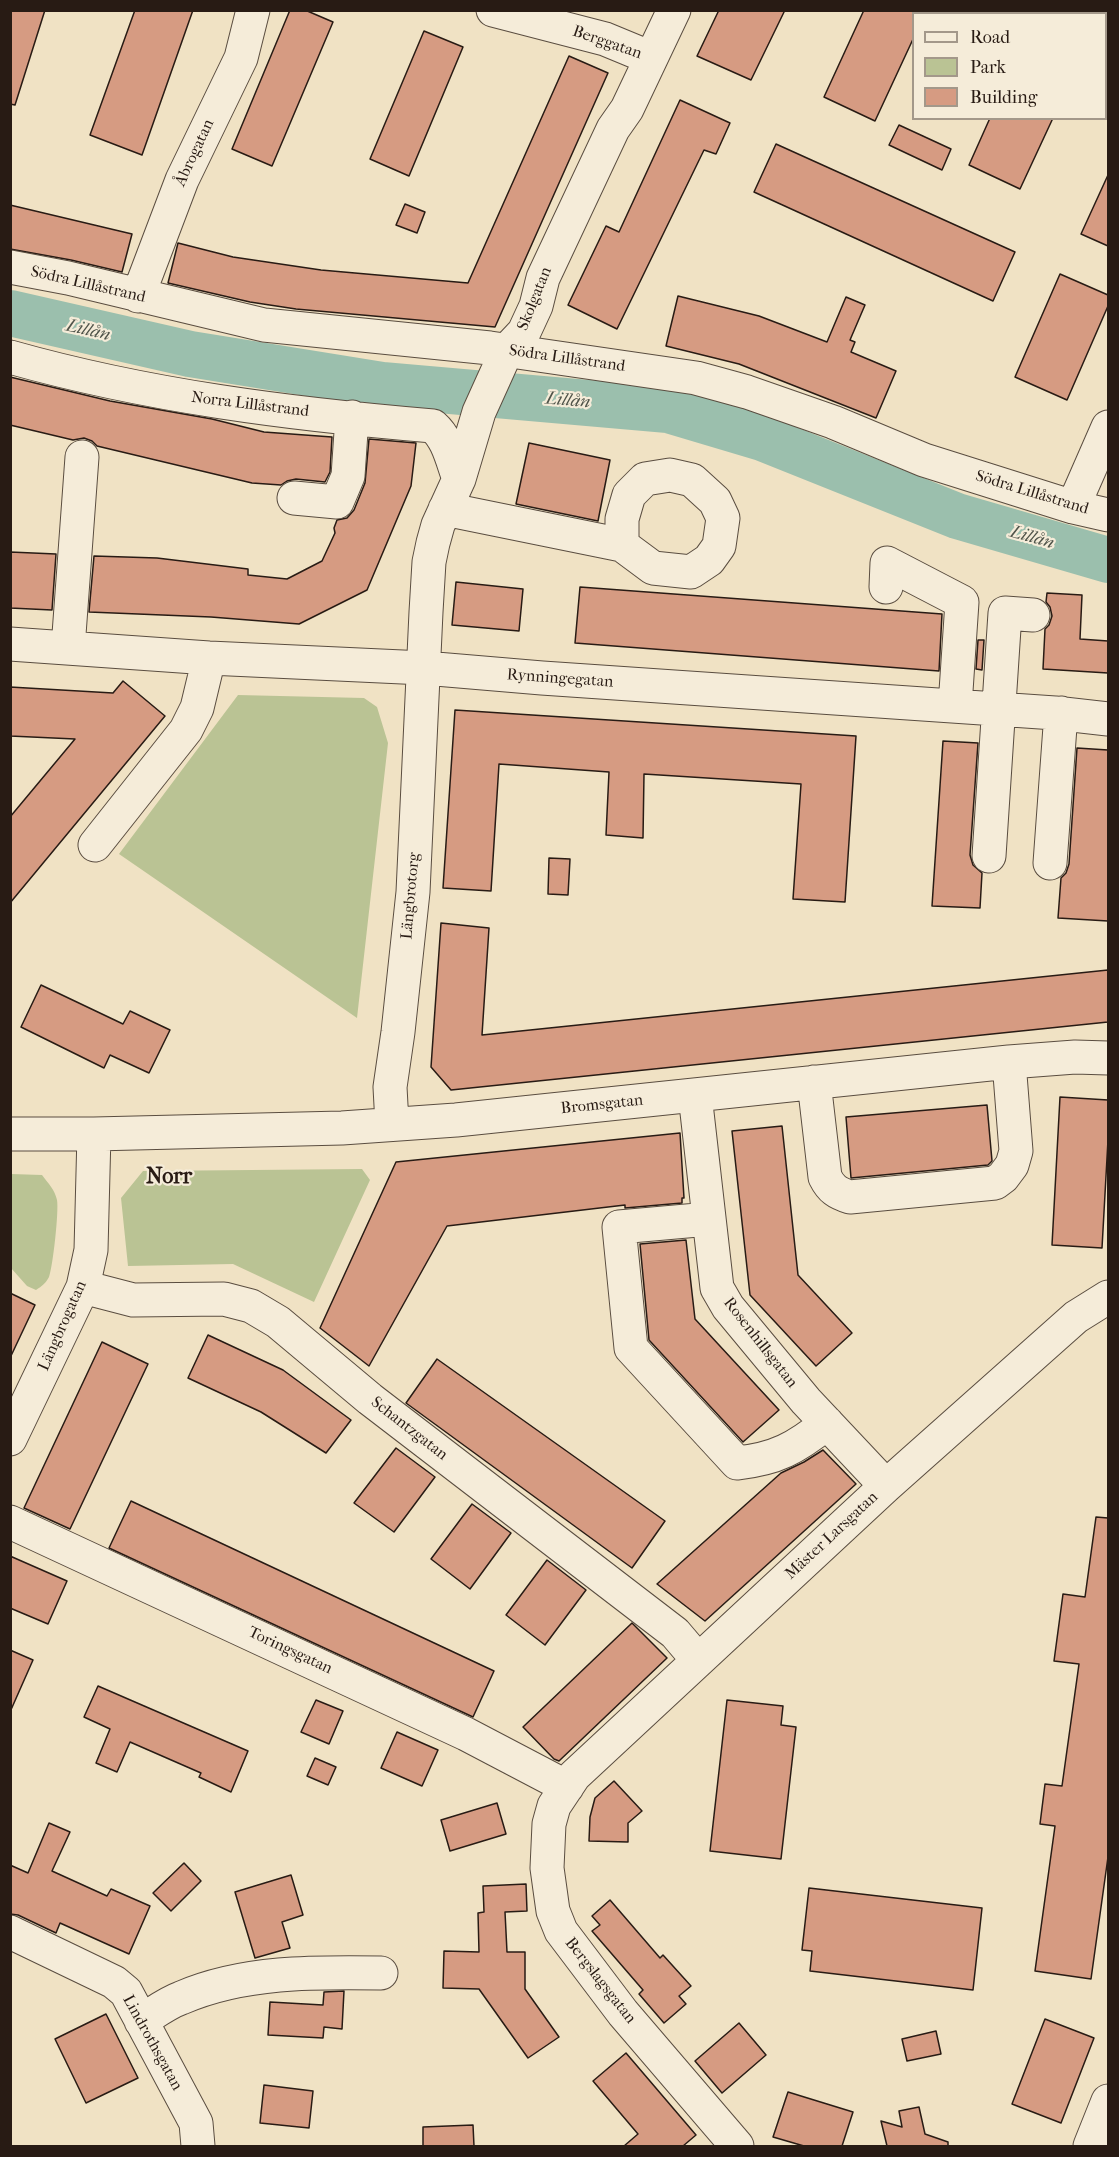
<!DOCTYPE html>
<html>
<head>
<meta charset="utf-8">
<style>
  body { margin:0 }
  #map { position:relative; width:1119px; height:2157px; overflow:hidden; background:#f0e2c4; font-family:"IM FELL French Canon",serif }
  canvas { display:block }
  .frame { position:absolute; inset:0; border:12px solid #281b14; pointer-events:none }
  .legend { position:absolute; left:912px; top:12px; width:195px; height:108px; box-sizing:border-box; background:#f5ecd9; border:2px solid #a3988a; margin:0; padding:8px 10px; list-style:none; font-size:18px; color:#281b14 }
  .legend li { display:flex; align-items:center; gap:12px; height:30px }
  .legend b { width:30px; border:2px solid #a3988a }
</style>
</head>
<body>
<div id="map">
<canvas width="1119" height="2157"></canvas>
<div class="frame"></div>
<ul class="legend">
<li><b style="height:8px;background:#f5ecd9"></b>Road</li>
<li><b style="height:16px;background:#bac394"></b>Park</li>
<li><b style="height:16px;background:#d69b82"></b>Building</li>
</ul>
</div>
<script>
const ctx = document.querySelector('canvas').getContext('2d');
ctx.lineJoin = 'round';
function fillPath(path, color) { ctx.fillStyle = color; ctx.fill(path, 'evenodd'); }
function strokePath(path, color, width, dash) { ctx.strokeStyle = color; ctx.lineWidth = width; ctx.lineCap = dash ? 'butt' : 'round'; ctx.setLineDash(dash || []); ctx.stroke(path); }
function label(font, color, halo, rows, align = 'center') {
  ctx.font = font + ' "IM FELL French Canon",serif'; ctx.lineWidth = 4.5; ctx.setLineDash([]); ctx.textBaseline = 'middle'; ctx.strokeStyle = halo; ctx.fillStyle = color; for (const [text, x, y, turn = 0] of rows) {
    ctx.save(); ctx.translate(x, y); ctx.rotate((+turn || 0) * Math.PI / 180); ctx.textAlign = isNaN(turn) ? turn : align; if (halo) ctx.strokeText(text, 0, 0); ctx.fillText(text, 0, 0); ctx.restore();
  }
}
fillPath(new Path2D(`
  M238 695 364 698 377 707 388 743 357 1018 119 854Z
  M362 1169 370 1180 314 1302 233 1264 128 1266 121 1198 143 1171Z
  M11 1174 42 1175C48 1183 55 1190 57 1200 59 1211 53 1266 49 1277 46 1283 42 1286 36 1290L27 1286 11 1268Z`), '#bac394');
strokePath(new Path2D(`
  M10 313 190 354 382 385 668 410 762 438 957 516 1108 560`), '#9bbfad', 46);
const building = new Path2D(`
  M10 10H45L15 105 10 104Z
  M135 10H193L142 155 90 135Z
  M290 10H305L333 22 272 166 232 149Z
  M719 10H785L751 80 697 56Z
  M864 10H914V37L875 121 824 97Z
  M424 31 463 47 409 176 370 159Z
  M569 56 608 73 495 327 296 309 250 302 168 283 178 243 233 257 321 270 468 283Z
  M680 100 730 123 716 154 704 150 617 329 568 305 606 226 619 232Z
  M990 118H1053L1020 189 969 165Z
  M899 125 951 149 942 170 889 145Z
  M776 144 1015 252 993 301 754 192Z
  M1108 175V246L1081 234Z
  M405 204 425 212 417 233 396 225Z
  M10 205 132 234 122 272 71 260 10 249Z
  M1060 274 1108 295V306L1067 400 1015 377Z
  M678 296 759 316 827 342 846 297 865 305 850 340 855 342 851 352 896 371 876 418 739 364 666 346Z
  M10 377 110 401 212 419 264 432 332 437 330 472 325 482 296 479 287 481 281 485 252 483 97 446 92 441 84 438 73 440 10 425Z
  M369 439 416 443 411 486 367 590 299 624 211 617 89 612 94 556 157 558 248 569V575L287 579 322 561 335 533 334 528 337 520 347 518 354 510 365 483Z
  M529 443 610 460 598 521 516 504Z
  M10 552 56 554 52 610 10 608Z
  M456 582 523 589 519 631 452 625Z
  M580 587 942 614 939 671 575 643Z
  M1047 593 1082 595 1080 639 1108 641V673L1043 669 1045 629 1049 625 1052 616 1050 607 1046 602Z
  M978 640H984L982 670 976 669Z
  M123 681 165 716 10 903V817L75 739 10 736V687L113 693Z
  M455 710 856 736 845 902 793 899 801 784 644 774 643 838 606 835 609 772 499 764 491 891 443 888Z
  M943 741 978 743 970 855 973 865 982 873 980 908 932 906Z
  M1077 748 1108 750V921L1058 918 1061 878 1066 873 1069 864Z
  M549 858 570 859 568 895 548 894Z
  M441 923 489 928 482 1035 1108 970V1022L451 1090 431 1067Z
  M41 985 123 1024 130 1011 170 1030 149 1073 110 1055 104 1068 21 1027Z
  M1060 1097 1108 1100V1140L1102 1248 1052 1245Z
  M987 1105 992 1161 988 1165 851 1178 846 1117Z
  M782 1126 798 1275 852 1333 816 1366 750 1295 732 1131Z
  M680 1133 684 1198H682V1203L625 1208V1205L447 1226 369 1366 320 1328 396 1162Z
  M686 1240 695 1319 779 1410 743 1442 649 1340 640 1244Z
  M10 1293 35 1305 10 1358Z
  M208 1335 283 1370 351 1420 326 1453 261 1412 188 1378Z
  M102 1342 148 1364 70 1529 24 1508Z
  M437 1359 665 1521 632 1568 406 1403Z
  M396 1448 435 1477 394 1532 354 1503Z
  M823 1450 856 1484 705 1621 657 1584 781 1473 804 1462Z
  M131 1501 494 1671 473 1717 109 1548Z
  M472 1504 511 1533 470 1589 431 1559Z
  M1096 1517 1108 1518V1857L1091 1979 1035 1971 1055 1826 1040 1824 1045 1784 1062 1786 1079 1664 1054 1661 1063 1594 1085 1597Z
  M10 1556 67 1581 48 1624 10 1608Z
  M547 1560 586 1590 545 1645 506 1615Z
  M632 1623 667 1658 559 1761 554 1759 523 1727Z
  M10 1650 33 1660 10 1712Z
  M98 1686 248 1751 231 1792 199 1777 201 1773 130 1742 117 1772 96 1763 110 1729 84 1717Z
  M316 1700 343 1711 329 1744 301 1732Z
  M727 1700 783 1706 781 1725 796 1727 781 1859 710 1851Z
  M397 1732 438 1750 422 1786 381 1768Z
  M315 1758 336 1767 328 1785 307 1776Z
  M614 1781 642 1811 628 1823V1842L589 1841 590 1817 595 1798Z
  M497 1803 506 1834 450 1851 441 1820Z
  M49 1823 70 1832 52 1871 107 1896 111 1889 150 1906 129 1954 60 1923 56 1933 18 1915 10 1914V1865L28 1873Z
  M184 1863 201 1881 171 1911 153 1893Z
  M291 1875 303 1915 282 1922 290 1948 255 1958 235 1892Z
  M526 1884 527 1911 505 1912 507 1952H525V1989L559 2037 528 2058 479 1989 443 1988 444 1951 479 1952 478 1913 484 1912 483 1886Z
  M809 1888 982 1908 973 1990 810 1971 812 1951 802 1950Z
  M610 1900 660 1958 663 1955 691 1986 679 1996 686 2004 664 2023 639 1994 643 1990 592 1931 600 1925 592 1916Z
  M344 1991 342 2029 324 2027 323 2038 268 2035 270 2002 323 2005 324 1992Z
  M106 2014 138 2078 86 2103 55 2039Z
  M1045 2019 1094 2038 1061 2123 1012 2104Z
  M739 2023 766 2055 722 2093 695 2061Z
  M936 2031 941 2054 907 2061 902 2039Z
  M626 2053 696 2135 683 2146H624L638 2134 593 2081Z
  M264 2085 313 2091 309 2128 260 2123Z
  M788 2092 853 2112 842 2146H804L773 2137Z
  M919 2107 925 2134 948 2142V2146H887L881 2121 902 2127 899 2111Z
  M473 2125 474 2146H423V2127Z`);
fillPath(building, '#d69b82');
strokePath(building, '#281b14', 1.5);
const minor = new Path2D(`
  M493 10 605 39 651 58
  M10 267 68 278 264 325 490 348 696 378 747 392 833 422 924 460 1073 507 1108 515
  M138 296 182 180 241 58 253 10
  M10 357C148 396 290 414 433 426 448 439 452 460 459 479
  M294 498 337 502 348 476 352 417
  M1073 507 1108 427
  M445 509 622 545 653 568 691 572 709 560 719 546 723 518 715 501 692 480 670 475 645 479 629 495 622 519V545
  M886 587 887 563 962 602 955 706
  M10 644 209 658 424 668 542 678 1055 713 1108 719
  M68 648 82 457
  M95 845 186 730 197 708 209 658
  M989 856 1005 613 1033 615
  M1050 863 1061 713
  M814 1082 825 1177C831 1189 837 1193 850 1197L995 1183 1003 1177 1012 1165 1016 1151 1009 1062
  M695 1095 717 1288 728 1307 806 1401 886 1486
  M392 1124 390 1087 398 1032 413 892 426 612 429 562 433 543 438 525 459 479 479 412 507 350 524 332 536 306 543 278 613 129 627 109 674 10
  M10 1134H94L342 1128 456 1120 1009 1062 1075 1057 1108 1058
  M709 1219 619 1227 631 1348 737 1463C776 1459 796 1448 827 1423
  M83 1287 133 1300 224 1299 251 1306 278 1322 370 1399 675 1633 698 1660
  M10 1439 83 1287 91 1250 94 1134
  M10 1522 466 1734 567 1787
  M10 1932 114 1982 126 1992 196 2123 198 2146
  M141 2021C154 2013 167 2003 181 1998 243 1971 314 1972 381 1973
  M737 2146 623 2013 561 1931 553 1911 547 1868 549 1824 554 1806 574 1776 886 1486 1076 1317 1108 1297
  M1090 2146 1108 2101`);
strokePath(minor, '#5a4d40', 35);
strokePath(minor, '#f5ecd9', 33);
label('16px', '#281b14', '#f5ecd9', [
  ["Berggatan",607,43,19],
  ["Åbrogatan",195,153,-65],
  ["Södra Lillåstrand",88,285,13],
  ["Skolgatan",535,299,-68],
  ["Södra Lillåstrand",567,359,8],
  ["Norra Lillåstrand",250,405,7],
  ["Södra Lillåstrand",1032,493,17],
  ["Rynningegatan",560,679,4],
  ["Längbrotorg",411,896,-85],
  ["Bromsgatan",602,1105,-6],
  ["Längbrogatan",63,1326,-66],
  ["Rosenhillsgatan",760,1343,52],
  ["Schantzgatan",409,1429,38],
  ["Mäster Larsgatan",832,1536,-43],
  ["Toringsgatan",290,1651,25],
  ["Bergslagsgatan",600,1981,52],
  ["Lindrothsgatan",152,2043,61]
]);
label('italic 18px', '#50544a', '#f5ecd9', [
  ["Lillån",88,331,13],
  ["Lillån",568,401,5],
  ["Lillån",1032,538,16]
]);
label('bold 22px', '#281b14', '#f5ecd9', [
  ["Norr",169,1178]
]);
</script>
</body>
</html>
